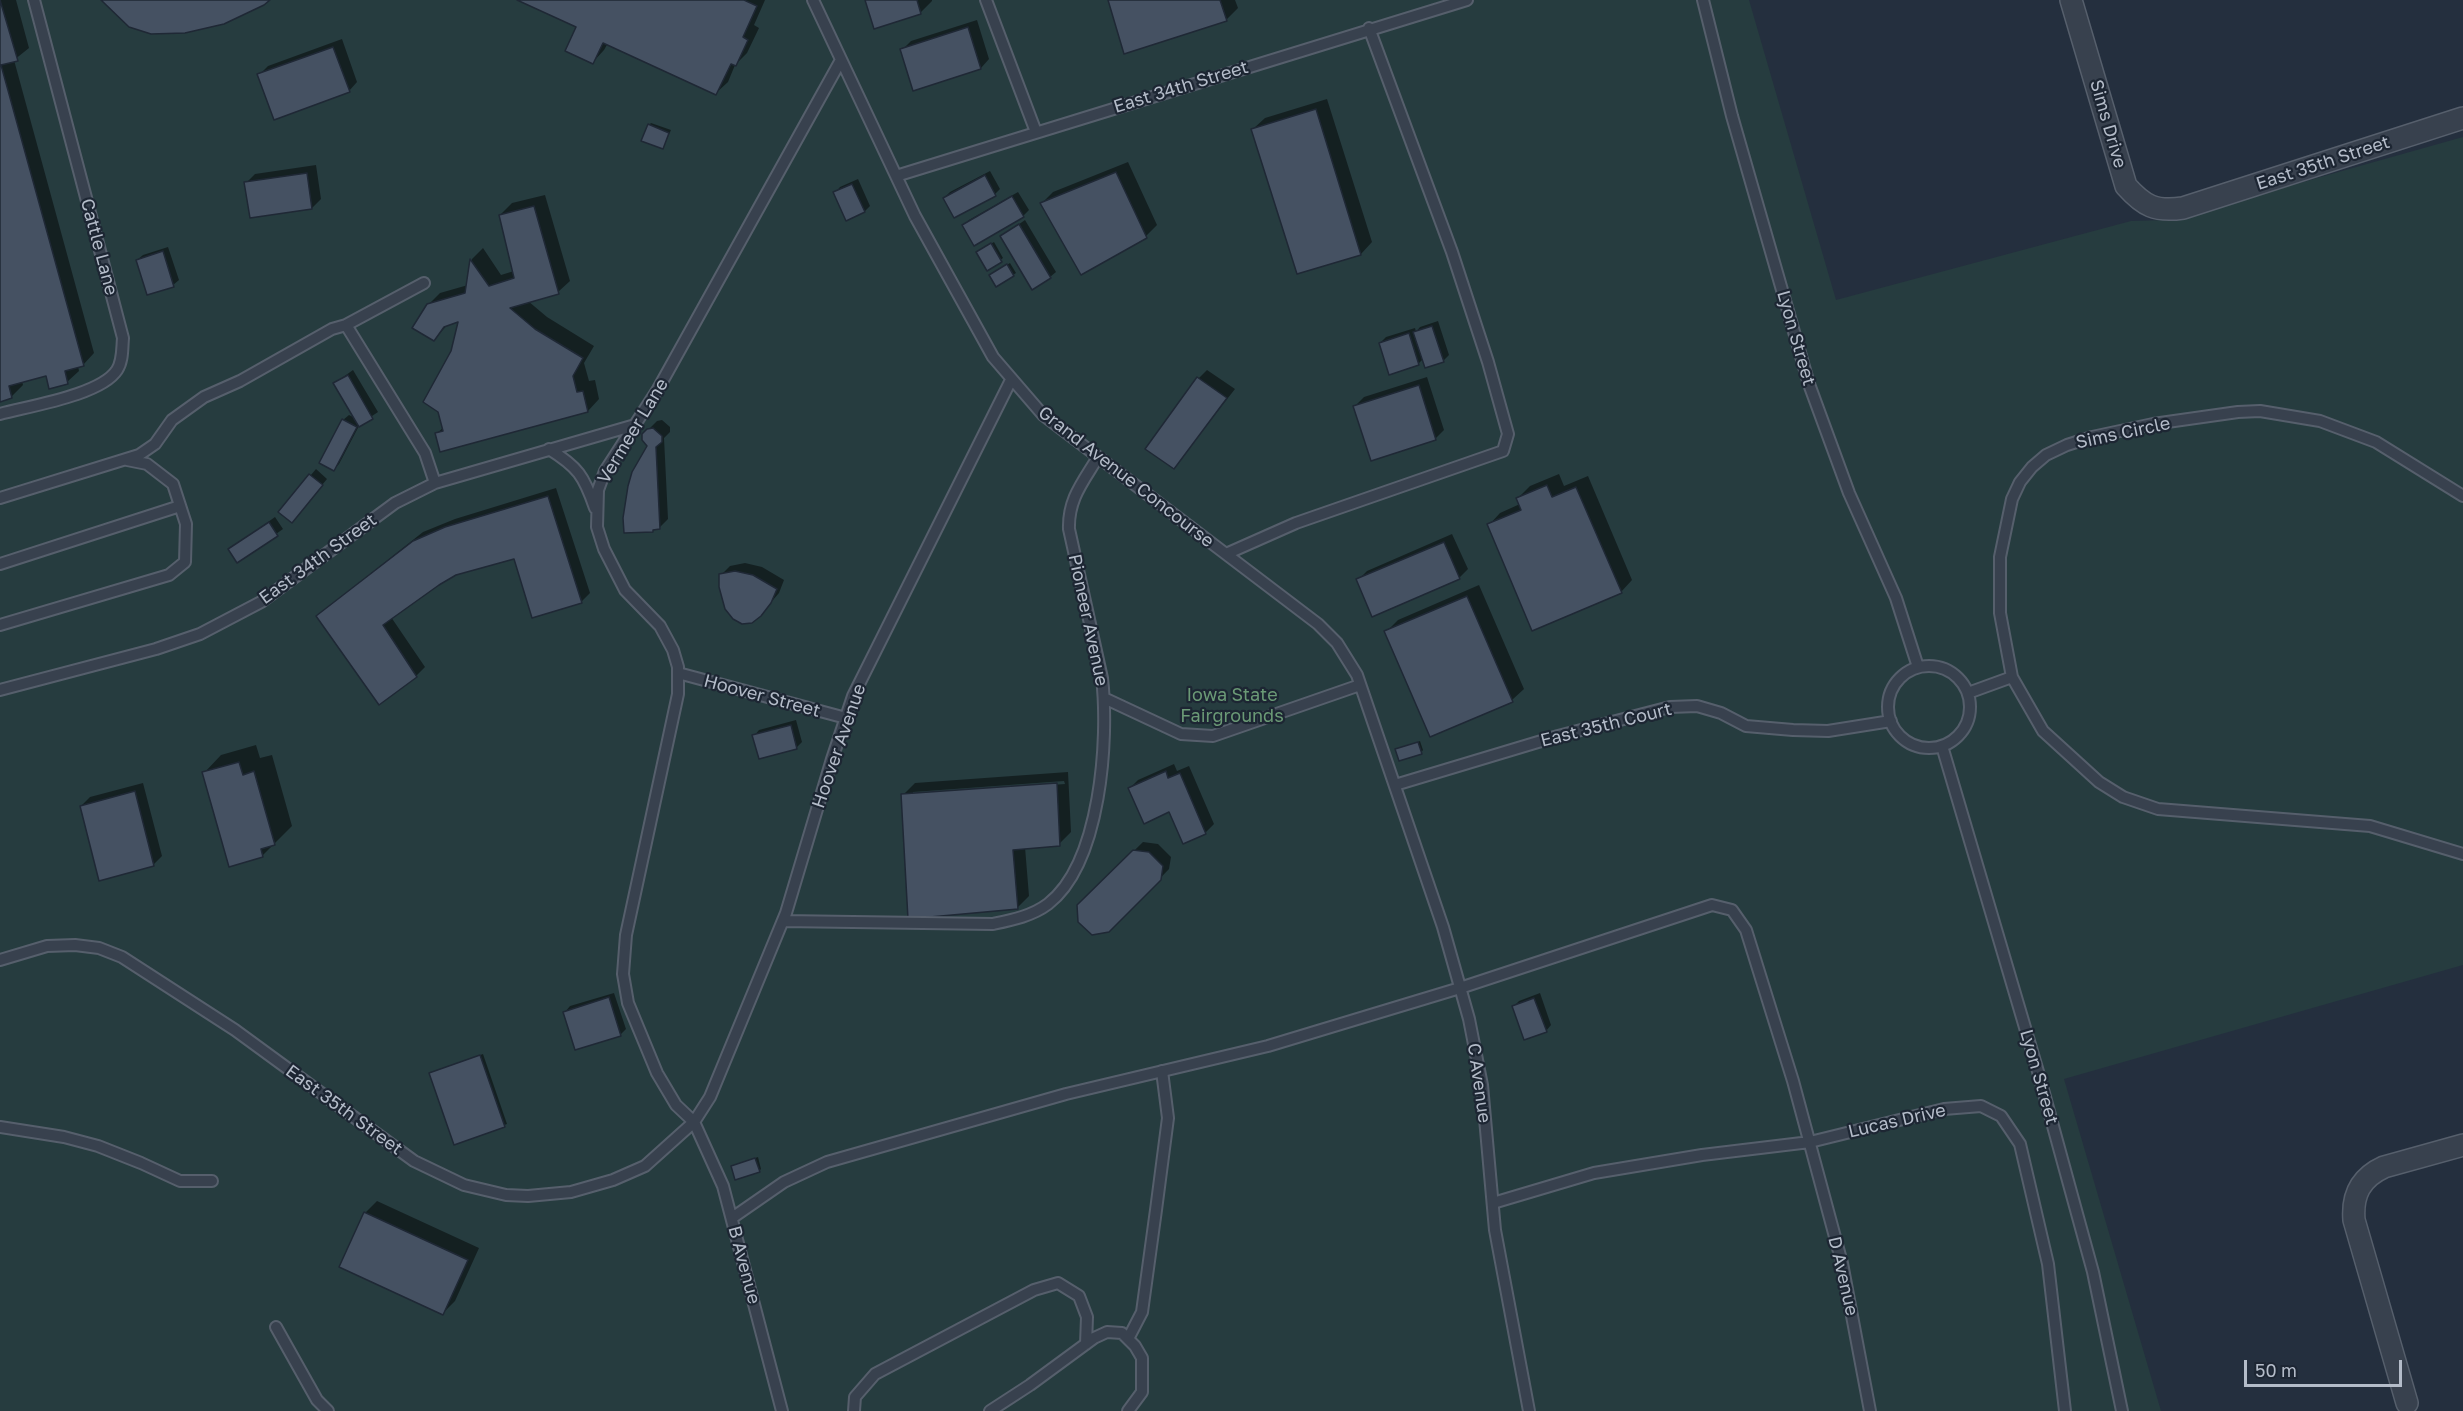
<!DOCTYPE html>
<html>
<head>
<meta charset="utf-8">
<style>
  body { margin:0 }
  #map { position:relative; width:2463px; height:1411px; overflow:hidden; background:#242f3e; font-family:"Golos Text",sans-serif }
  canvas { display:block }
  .scale { position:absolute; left:2244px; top:1360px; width:158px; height:27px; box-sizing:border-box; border:3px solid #b4bcc9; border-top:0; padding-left:8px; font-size:18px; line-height:21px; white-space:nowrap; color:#b4bcc9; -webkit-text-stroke:4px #1d2633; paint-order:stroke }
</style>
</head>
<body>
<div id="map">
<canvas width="2463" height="1411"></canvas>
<div class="scale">50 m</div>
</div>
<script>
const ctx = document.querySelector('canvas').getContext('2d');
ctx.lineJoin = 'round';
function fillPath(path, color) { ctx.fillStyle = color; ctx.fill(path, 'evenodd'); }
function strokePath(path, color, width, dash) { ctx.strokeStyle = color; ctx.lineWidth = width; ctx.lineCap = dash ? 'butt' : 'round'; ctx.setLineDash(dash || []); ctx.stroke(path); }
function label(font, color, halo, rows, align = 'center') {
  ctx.font = font + ' "Golos Text",sans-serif'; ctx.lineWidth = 4.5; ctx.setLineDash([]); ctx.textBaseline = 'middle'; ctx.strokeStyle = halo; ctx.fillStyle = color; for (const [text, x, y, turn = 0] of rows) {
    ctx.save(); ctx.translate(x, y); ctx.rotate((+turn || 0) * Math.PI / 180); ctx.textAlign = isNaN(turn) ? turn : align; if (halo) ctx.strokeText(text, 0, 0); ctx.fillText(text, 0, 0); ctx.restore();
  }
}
fillPath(new Path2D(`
  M0 0H1749L1836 300 2131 221 2168 220 2463 137V965L2064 1079 2161 1411H0Z`), '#263c3f');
fillPath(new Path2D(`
  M0 0H16L29 48 14 60 94 353 83 365 78 366 79 371 67 382 47 375 22 381 23 385 11 397 0 400Z
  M520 0H765L754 25 759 28 747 53 735 65 728 82 716 93 608 43 604 50 593 62 578 27Z
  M866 0H932V1L920 13Z
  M1109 0H1235L1238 8 1226 20Z
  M977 20 989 59 981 68 914 89 902 50 911 41Z
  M342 39 357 82 349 91 259 75 268 66Z
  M1327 99 1372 242 1361 254 1253 129 1265 118Z
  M651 123 671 130 663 148 649 125Z
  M1128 162 1157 225 1146 236 1041 204 1053 192Z
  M316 165 321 199 312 208 246 183 255 174Z
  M990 171 1000 189 995 194 944 198 950 192Z
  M858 179 870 206 865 211 835 193 840 187Z
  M1018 192 1029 210 1023 216 975 244 964 225 969 220Z
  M545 195 570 281 558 292 528 301 547 317 594 346 584 363 589 381 595 380 599 399 588 411 436 434 444 427 452 352 460 319 448 324 434 340 428 305 440 293 468 285 472 259 483 248 501 275 514 271 500 215 512 203Z
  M1025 220 1056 272 1050 277 1002 236Z
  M994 242 1003 258 988 268 980 250Z
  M168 247 179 280 173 285 137 260 143 255Z
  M1010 263 1016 273 1013 275 993 273Z
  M1438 321 1449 355 1443 361 1423 359 1418 364 1380 343 1386 337 1415 328 1416 332 1420 327Z
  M353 370 378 412 360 424 339 464 334 469 343 420 349 415 355 418 335 383Z
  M1207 370 1235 389 1174 467 1199 378Z
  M1427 377 1444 430 1436 438 1372 459 1355 406 1364 397Z
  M662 420 670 427V432L664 438 668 519 659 528 652 531 648 430 657 421Z
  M316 469 327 479 297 515 280 512Z
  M1559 474 1564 486 1588 476 1632 580 1621 592 1489 525 1500 513 1520 504 1518 498 1530 486Z
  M556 488 590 593 581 602 515 557 456 573 391 617 425 667 416 676 327 608 423 532 455 519Z
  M275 517 283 529 238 561 230 549Z
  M1452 534 1468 569 1459 578 1358 580 1367 571Z
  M745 563 762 567 784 580 779 593 760 615 721 575 730 566Z
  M1479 585 1524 689 1512 700 1386 632 1398 620Z
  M796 720 802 742 796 748 754 736 759 730Z
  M1420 741 1423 750 1421 753 1397 750Z
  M256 745 260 758 272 755 292 826 262 856 204 773 221 755Z
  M1174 764 1177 771 1189 766 1214 824 1205 833 1130 788 1138 780Z
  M1068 772 1071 832 1059 844 1025 847 1029 896 1017 908 903 795 915 783ZM1064 781 1065 784 913 795V792Z
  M143 783 162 856 153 865 81 806 90 797Z
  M1143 842 1158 844 1171 857 1169 869 1109 931 1079 905Z
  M614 993 626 1029 620 1035 565 1012 570 1006Z
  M1540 993 1551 1025 1546 1031 1514 1006 1519 1001Z
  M483 1054 507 1124 455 1143 431 1073Z
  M758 1157 761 1169 759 1171 732 1166Z
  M377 1201 479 1248 455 1301 443 1313 365 1213Z`), '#0007');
const building = new Path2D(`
  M0 0 18 61 1 65 84 366 65 371 68 384 49 389 46 376 9 386 12 398 0 402Z
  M101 0H270L264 5 224 24 185 33 151 34 129 27Z
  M517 0H744L757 6 743 37 748 40 736 66 731 64 716 95 603 43 593 64 565 51 576 27Z
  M865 0H917L921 14 874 29Z
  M1108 0H1220L1227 21 1124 54Z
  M968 27 981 69 913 91 900 49Z
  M333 47 350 92 274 120 257 74Z
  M1316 109 1361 255 1297 274 1251 129Z
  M648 124 669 133 663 149 641 141Z
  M1116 172 1147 238 1081 275 1040 203Z
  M307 173 312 209 250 218 244 182Z
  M985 175 996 196 954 218 943 198Z
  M852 184 865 212 846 221 833 192Z
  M1012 196 1024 217 974 246 962 225Z
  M534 206 559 294 510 308 535 329 583 358 573 376 577 392 583 391 588 412 440 452 435 433 443 431 438 412 423 402 451 351 458 322 444 327 434 341 412 328 427 304 465 293 470 259 489 286 514 278 499 215Z
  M1019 224 1051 278 1032 290 1000 236Z
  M991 243 1002 262 987 271 976 252Z
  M163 251 174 287 147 295 136 260Z
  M1007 264 1014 276 996 287 989 275Z
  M1432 326 1444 362 1425 368 1413 332Z
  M1409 333 1419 365 1389 375 1379 343Z
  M348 375 373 419 359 427 333 383Z
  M1197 377 1227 398 1174 469 1145 449Z
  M1419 385 1436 440 1371 461 1353 406Z
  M342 419 357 427 334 471 319 463Z
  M653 428 662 436V442L656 447 660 529 653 530V532L624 533 623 518 628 486 632 472 647 446 642 440V434L647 429Z
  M309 474 323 485 292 523 278 512Z
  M1547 485 1552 497 1576 487 1622 593 1532 631 1487 524 1521 510 1516 498Z
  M548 496 582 603 532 618 514 559 456 575 439 585 383 625 417 677 379 705 316 616 413 541 445 527Z
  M269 522 278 536 237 563 228 549Z
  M1444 542 1460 579 1372 617 1356 579Z
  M735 571 753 575 777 589 771 603 761 616 752 623 742 624 733 619 725 609 719 587V574Z
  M1467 596 1513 702 1430 737 1384 631Z
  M791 725 797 749 759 759 752 735Z
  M1418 742 1422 754 1399 761 1395 749Z
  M239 762 243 775 254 771 275 845 261 849 263 857 229 867 202 772Z
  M1166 771 1168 778 1180 773 1206 834 1183 844 1169 812 1144 824 1128 788Z
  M1057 783 1060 846 1013 850 1018 909 908 919 901 794Z
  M135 791 154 866 99 881 80 806Z
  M1133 850 1149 852 1163 866 1161 880 1109 932 1092 935 1078 922 1077 905Z
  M609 997 621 1036 575 1050 563 1012Z
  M1534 998 1547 1032 1524 1040 1512 1006Z
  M480 1055 505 1127 454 1145 429 1073Z
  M755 1158 760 1172 735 1180 731 1166Z
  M364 1212 468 1260 443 1315 339 1267Z`);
fillPath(building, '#455162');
strokePath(building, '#1f2835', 1.5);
const service = new Path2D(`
  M813 0 915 216 993 357 1043 415 1318 624 1337 643 1357 675 1443 927 1469 1019 1482 1085 1495 1230 1529 1411
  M986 0 1036 132
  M1703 0 1732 116 1809 384 1849 493 1896 598 1918 667
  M896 176 1467 0
  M346 325 424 283
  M0 414C29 406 101 395 117 370 123 361 122 349 123 338L34 0
  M549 449C578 467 584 476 595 508
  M2463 496 2376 442 2320 421 2260 411 2238 412 2153 424 2092 437 2067 445 2046 455 2032 467 2020 482 2012 499 2000 557V613L2012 677 2043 731 2099 782 2123 797 2158 809 2370 826 2463 854
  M0 498 139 455 155 444 172 420 204 397 240 381 332 329 346 325 425 453 435 483
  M1226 554 1296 523 1503 451 1508 434 1488 362 1452 252 1369 28
  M0 564 180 506
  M0 625 169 575 185 562 186 524 173 484 147 464 127 460
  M1888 707a41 41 0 1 1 82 0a41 41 0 1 1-82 0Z
  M678 673 846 718
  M0 690 156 649 200 634 261 602 395 503 435 483 635 425
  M1968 693 2012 677
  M1104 698 1181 734 1213 736 1360 685
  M1942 746 2039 1075 2093 1272 2122 1411
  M1395 785 1558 736 1670 707 1697 706 1721 713 1746 726 1793 730 1828 731 1891 721
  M783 921 993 924C1012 920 1032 916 1048 904 1101 863 1109 739 1102 678L1069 529C1068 499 1083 482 1098 457
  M0 960 47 946 75 945 99 948 122 957 235 1030 414 1161 464 1185 506 1195 528 1196 571 1192 613 1180 645 1166 694 1122 710 1097 786 913 832 759 853 696 1011 380
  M0 1127 64 1137 98 1146 141 1163 180 1181H212
  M1493 1203 1594 1173 1702 1155 1810 1142 1944 1109 1981 1106 2001 1116 2020 1144 2048 1264 2065 1411
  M732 1218 784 1182 827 1162 1066 1094 1268 1046 1460 988 1712 905 1732 910 1746 930 1793 1081 1842 1263 1870 1411
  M276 1327 317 1400 328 1411
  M1128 1339 1142 1312 1156 1210 1168 1118 1162 1071
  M782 1411 723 1186 694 1122 676 1105 657 1073 628 1003 623 974 626 935 678 694V667L673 650 660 626 625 590 604 549 597 527 598 490 605 471 658 389 841 60
  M854 1411 855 1397 875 1374 1034 1290 1058 1283 1079 1296 1087 1317 1086 1344
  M990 1411 1030 1385 1094 1338 1107 1332 1122 1333 1135 1346 1142 1358V1392L1128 1411`);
const minor = new Path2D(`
  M2071 0 2126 186C2144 206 2155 212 2183 208L2463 118
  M2407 1403 2354 1220C2352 1195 2360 1178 2384 1167L2463 1145`);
strokePath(service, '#565f6c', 14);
strokePath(minor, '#565f6c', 24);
strokePath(service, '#38414e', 10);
strokePath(minor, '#38414e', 21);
label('18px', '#b4bcc9', '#1d2633', [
  ["East 34th Street",1181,87,-17],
  ["Sims Drive",2108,124,74],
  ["East 35th Street",2323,163,-18],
  ["Cattle Lane",99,247,75],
  ["Lyon Street",1796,338,74],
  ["Vermeer Lane",633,431,-59],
  ["Sims Circle",2123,433,-12],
  ["Grand Avenue Concourse",1126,477,38],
  ["East 34th Street",318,559,-36],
  ["Pioneer Avenue",1088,620,78],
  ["Hoover Street",762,696,15],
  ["East 35th Court",1606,725,-14],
  ["Hoover Avenue",839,746,-71],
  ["Lyon Street",2039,1077,74],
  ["C Avenue",1479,1083,82],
  ["East 35th Street",344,1110,36],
  ["Lucas Drive",1897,1121,-13],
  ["B Avenue",744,1265,75],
  ["D Avenue",1843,1276,77]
]);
label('18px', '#6b9a76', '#1d2633', [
  ["Iowa State",1232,695],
  ["Fairgrounds",1232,716]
]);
</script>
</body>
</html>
